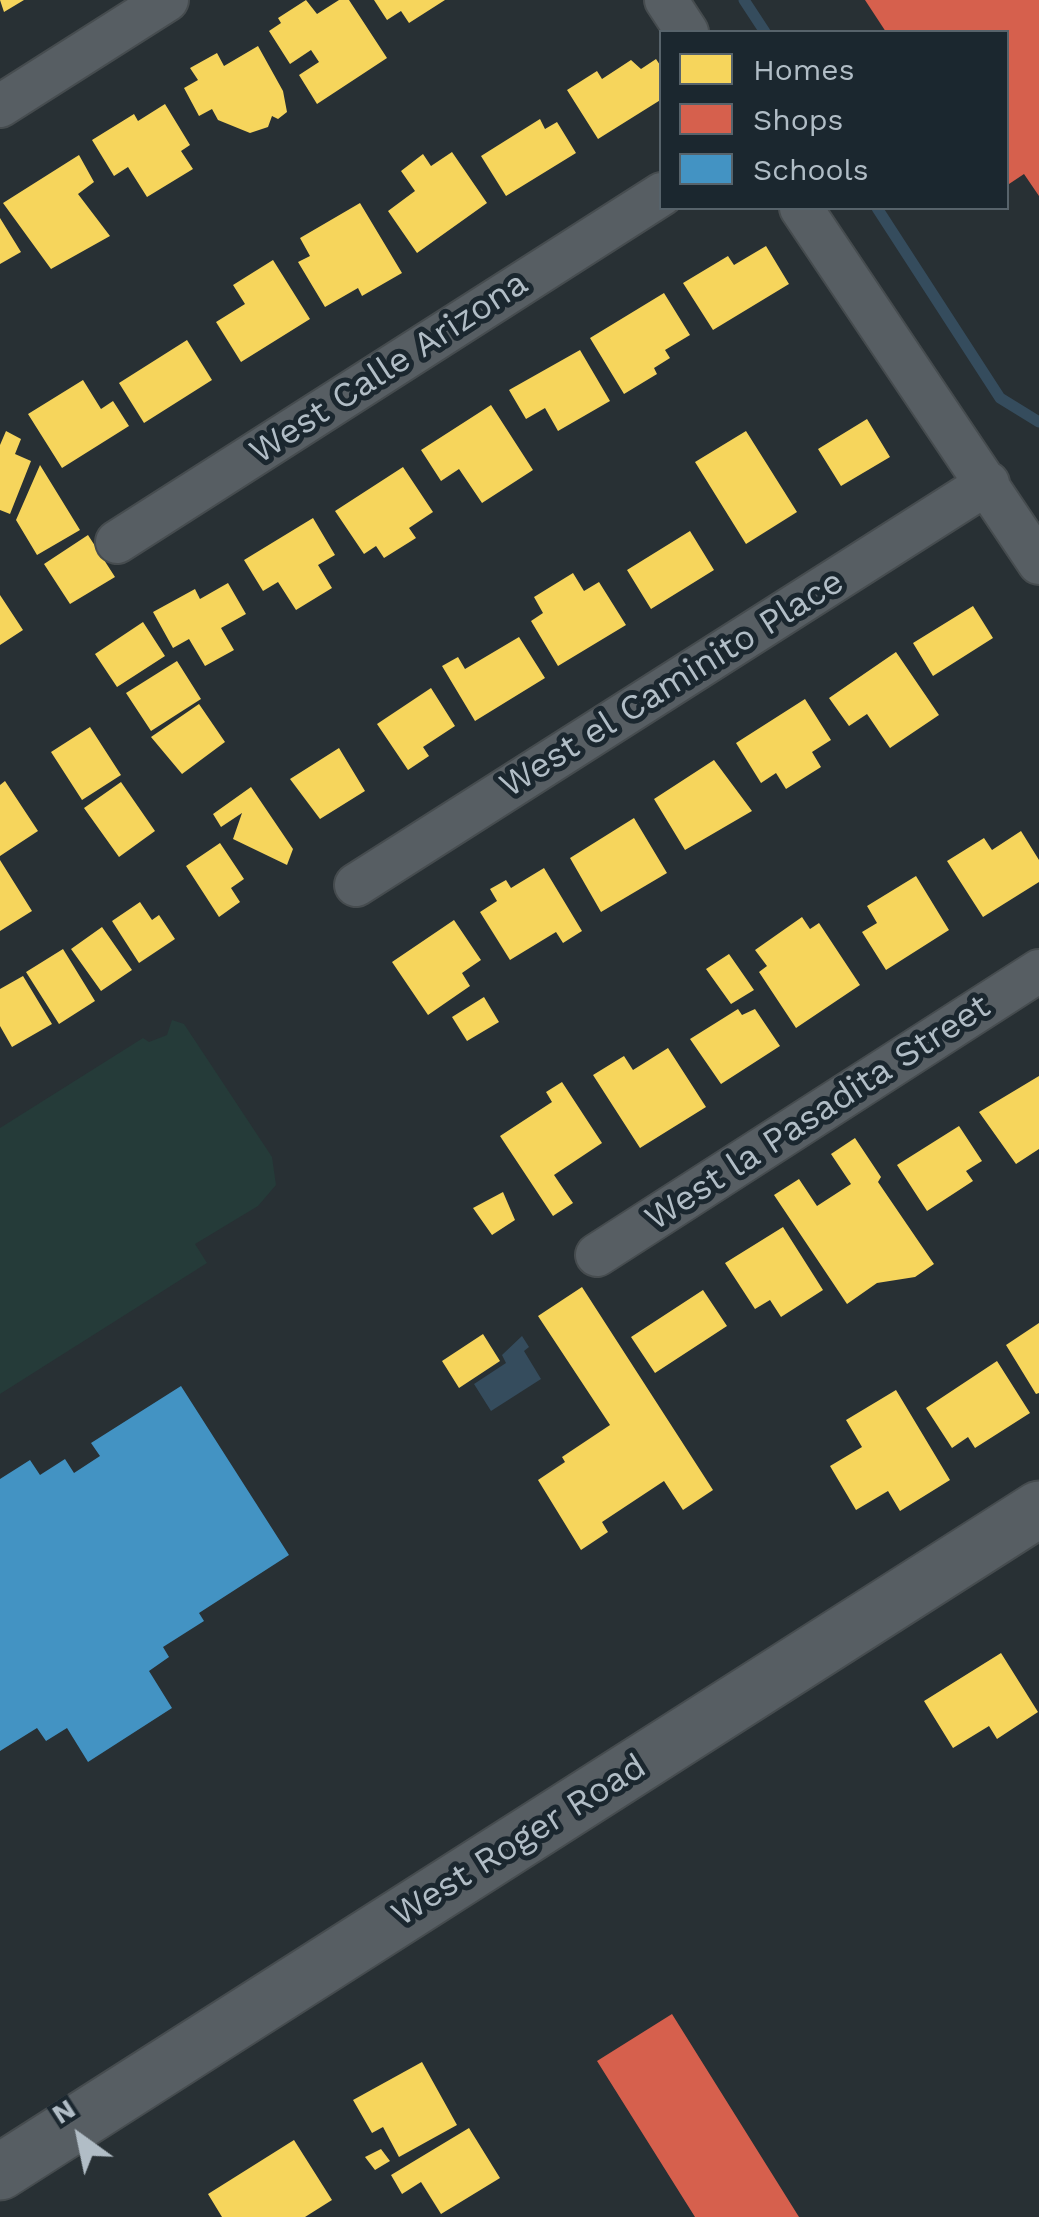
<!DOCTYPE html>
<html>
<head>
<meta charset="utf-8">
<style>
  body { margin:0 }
  #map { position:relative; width:1039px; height:2217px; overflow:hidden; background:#283034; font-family:"Work Sans",sans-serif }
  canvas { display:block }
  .legend { position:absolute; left:659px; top:30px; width:350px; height:180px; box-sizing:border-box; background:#1b272f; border:2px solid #57636b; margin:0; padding:12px 18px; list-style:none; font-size:30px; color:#b1bdc6 }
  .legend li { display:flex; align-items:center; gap:20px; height:50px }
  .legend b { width:50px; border:2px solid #57636b }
  .north { position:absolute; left:30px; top:2087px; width:100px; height:100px; -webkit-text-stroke:8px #1b272f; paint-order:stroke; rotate:327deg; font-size:28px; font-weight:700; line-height:40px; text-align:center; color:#b1bdc6 }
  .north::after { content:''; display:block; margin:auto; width:35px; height:45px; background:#b1bdc6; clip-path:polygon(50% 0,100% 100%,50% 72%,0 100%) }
</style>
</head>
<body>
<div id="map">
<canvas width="1039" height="2217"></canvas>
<ul class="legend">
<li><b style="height:28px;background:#f6d55c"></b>Homes</li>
<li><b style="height:28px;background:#d6604d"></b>Shops</li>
<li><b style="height:28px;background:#4393c3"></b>Schools</li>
</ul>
<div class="north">N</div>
</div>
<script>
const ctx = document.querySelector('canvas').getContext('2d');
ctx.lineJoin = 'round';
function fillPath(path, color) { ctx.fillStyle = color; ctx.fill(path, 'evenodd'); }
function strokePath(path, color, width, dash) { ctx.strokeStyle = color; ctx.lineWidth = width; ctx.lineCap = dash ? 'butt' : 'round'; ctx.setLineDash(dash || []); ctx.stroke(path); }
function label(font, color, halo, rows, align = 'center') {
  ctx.font = font + ' "Work Sans",sans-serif'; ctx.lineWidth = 10; ctx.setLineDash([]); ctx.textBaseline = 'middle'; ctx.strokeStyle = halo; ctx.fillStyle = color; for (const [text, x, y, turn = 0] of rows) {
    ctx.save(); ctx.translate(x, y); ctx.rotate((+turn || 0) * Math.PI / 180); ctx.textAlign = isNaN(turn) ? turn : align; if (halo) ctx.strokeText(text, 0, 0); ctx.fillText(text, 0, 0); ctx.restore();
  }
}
fillPath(new Path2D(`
  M172 1020 184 1024 272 1157 276 1185 258 1206 195 1244 207 1263 0 1394V1128L143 1038 149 1042 167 1035Z`), '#253b39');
fillPath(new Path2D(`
  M522 1336 529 1347 524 1351 541 1379 491 1411 474 1384 506 1363 502 1355Z`), '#354c5d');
fillPath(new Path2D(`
  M0 0H24L4 12Z
  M306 0 317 14 339 0H349L387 58 317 104 299 75 319 62 311 50 290 64 269 31 281 23 278 18Z
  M374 0H445L409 23 401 11 387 20Z
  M258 46 283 91 287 112 278 119 272 116 268 127 250 133 218 120 212 109 199 116 184 88 198 80 190 68 217 53 224 66Z
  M656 59 662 68V99L598 139 567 90 597 71 602 79 631 60 641 69Z
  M165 104 190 145 181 151 193 169 147 197 128 167 114 176 92 140 134 114 138 121Z
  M540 119 545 129 557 122 576 153 506 196 481 156Z
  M452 152 487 203 417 253 388 211 415 191 401 171 423 154 431 166Z
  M79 155 94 182 78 194 110 236 51 269 3 203Z
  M360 203 402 273 362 296 358 288 325 307 298 262 310 256 300 238Z
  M0 218 21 252 0 264Z
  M766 246 789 284 713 330 683 283 728 256 734 265Z
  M273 260 310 319 241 362 216 322 245 304 233 285Z
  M664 293 690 335 665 350 670 358 654 368 657 374 624 394 590 338Z
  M187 340 212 380 144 423 119 383Z
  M580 350 610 401 558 431 545 408 526 419 509 390Z
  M83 380 101 409 113 401 129 426 62 468 28 414Z
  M491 405 533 470 482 503 459 469 441 481 421 450Z
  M867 419 890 457 841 486 818 449Z
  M6 431 21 439 15 454 31 461 10 514 0 510V445Z
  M746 431 797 512 746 544 695 462Z
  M40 465 80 530 37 555 16 520Z
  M403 467 433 512 409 528 416 538 384 558 376 546 364 554 335 511Z
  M313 518 335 555 318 565 332 588 296 610 278 582 263 591 244 560Z
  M690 531 714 570 651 609 627 570Z
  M88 535 115 577 70 604 44 564Z
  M573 573 584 591 599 582 626 625 558 666 531 621 543 613 534 597Z
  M228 583 246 614 221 628 234 650 205 666 189 639 173 648 153 612 195 589 200 599Z
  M0 595 23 630 0 645Z
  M973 606 993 638 933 676 913 643Z
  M143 622 165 656 117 687 95 654Z
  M519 637 545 678 475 721 442 666 458 657 465 669Z
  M896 652 939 715 890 748 867 714 849 726 829 698Z
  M177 661 201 699 151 731 126 693Z
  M431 688 455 726 423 747 429 756 408 770 377 724Z
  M805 699 831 740 812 752 821 767 786 789 776 773 761 783 736 743Z
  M199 704 225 742 182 774 151 737Z
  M90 727 121 775 82 800 51 752Z
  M339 748 365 791 320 819 290 779Z
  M714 760 752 811 685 850 654 799Z
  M5 781 38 831 0 856V785Z
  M121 782 155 831 119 857 84 808Z
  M251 787 293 849 287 865 233 839 242 813 221 827 213 814Z
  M634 818 667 873 601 912 570 858Z
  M1021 831 1039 860V882L983 917 947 861 984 838 992 850Z
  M220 843 244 879 231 888 240 902 219 917 186 866Z
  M0 860 32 911 0 931Z
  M544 868 582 931 563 943 556 932 510 960 480 912 497 901 490 889 506 880 511 888Z
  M916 876 949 930 886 970 862 932 877 923 867 906Z
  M140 902 152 920 159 915 175 939 139 963 112 921Z
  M802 917 810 929 819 923 860 985 796 1028 759 972 767 966 755 950Z
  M454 920 481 960 462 973 470 986 428 1015 392 962Z
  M102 927 132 970 101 991 71 949Z
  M63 949 95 1001 59 1024 26 972Z
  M729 954 754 990 731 1004 706 969Z
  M23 976 52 1024 12 1047 0 1026V989Z
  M484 997 499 1022 467 1041 452 1017Z
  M738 1009 742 1015 755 1009 780 1046 721 1084 690 1039Z
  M668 1048 706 1107 640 1148 593 1075 624 1056 633 1070Z
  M1039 1076V1149L1016 1164 979 1112Z
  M562 1082 602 1143 554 1175 573 1203 553 1216 500 1136 552 1102 546 1092Z
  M959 1126 982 1161 966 1171 973 1181 927 1211 897 1165Z
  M855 1138 881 1177 878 1182 934 1264 915 1277 877 1283 847 1304 774 1195 799 1179 817 1206 851 1184 831 1154Z
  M503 1192 515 1220 492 1235 473 1208Z
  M783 1227 823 1290 781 1317 770 1300 755 1309 725 1263Z
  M582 1287 713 1490 683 1510 664 1481 602 1522 608 1532 581 1550 538 1480 565 1462 562 1457 610 1425 538 1316Z
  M703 1290 727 1326 655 1373 631 1337Z
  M1039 1323V1393L1036 1394 1006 1345Z
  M483 1334 500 1361 459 1388 442 1361Z
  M997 1361 1030 1413 975 1448 968 1437 952 1448 926 1408Z
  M896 1390 950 1480 900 1511 888 1491 856 1510 830 1466 862 1447 846 1420Z
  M1001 1653 1038 1712 997 1739 989 1726 953 1748 924 1701Z
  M422 2062 457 2125 399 2157 383 2127 372 2133 353 2100Z
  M469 2128 500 2178 441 2214 421 2182 402 2194 391 2175Z
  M294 2140 332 2200 305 2217H222L208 2194Z
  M381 2149 390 2161 375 2170 365 2157Z`), '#f6d55c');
fillPath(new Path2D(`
  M865 0H1039V196L1024 174 1006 186V32H886Z
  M672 2014 799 2217H695L597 2061Z`), '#d6604d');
fillPath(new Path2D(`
  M181 1386 289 1555 199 1613 204 1621 163 1647 169 1657 149 1671 172 1708 88 1762 67 1728 46 1741 37 1728 0 1751V1479L30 1460 40 1475 65 1459 74 1473 100 1456 91 1443Z`), '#4393c3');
strokePath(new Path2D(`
  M744 0 765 32
  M877 208 1000 398 1039 422`), '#354c5d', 11);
const minor = new Path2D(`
  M666 0 687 32
  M0 106 167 0
  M801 208 1039 563
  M117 542 662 194
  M356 885 988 483
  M597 1255 1039 971`);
const tertiary = new Path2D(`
  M0 2172 1039 1509`);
strokePath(minor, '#464c4f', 46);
strokePath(tertiary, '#464c4f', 59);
strokePath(minor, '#575e63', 42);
strokePath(tertiary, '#575e63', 55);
label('35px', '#b1bdc6', '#1b272f', [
  ["West Calle Arizona",389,368,-33],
  ["West el Caminito Place",672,684,-32],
  ["West la Pasadita Street",818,1113,-33],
  ["West Roger Road",519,1841,-32]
]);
</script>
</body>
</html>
